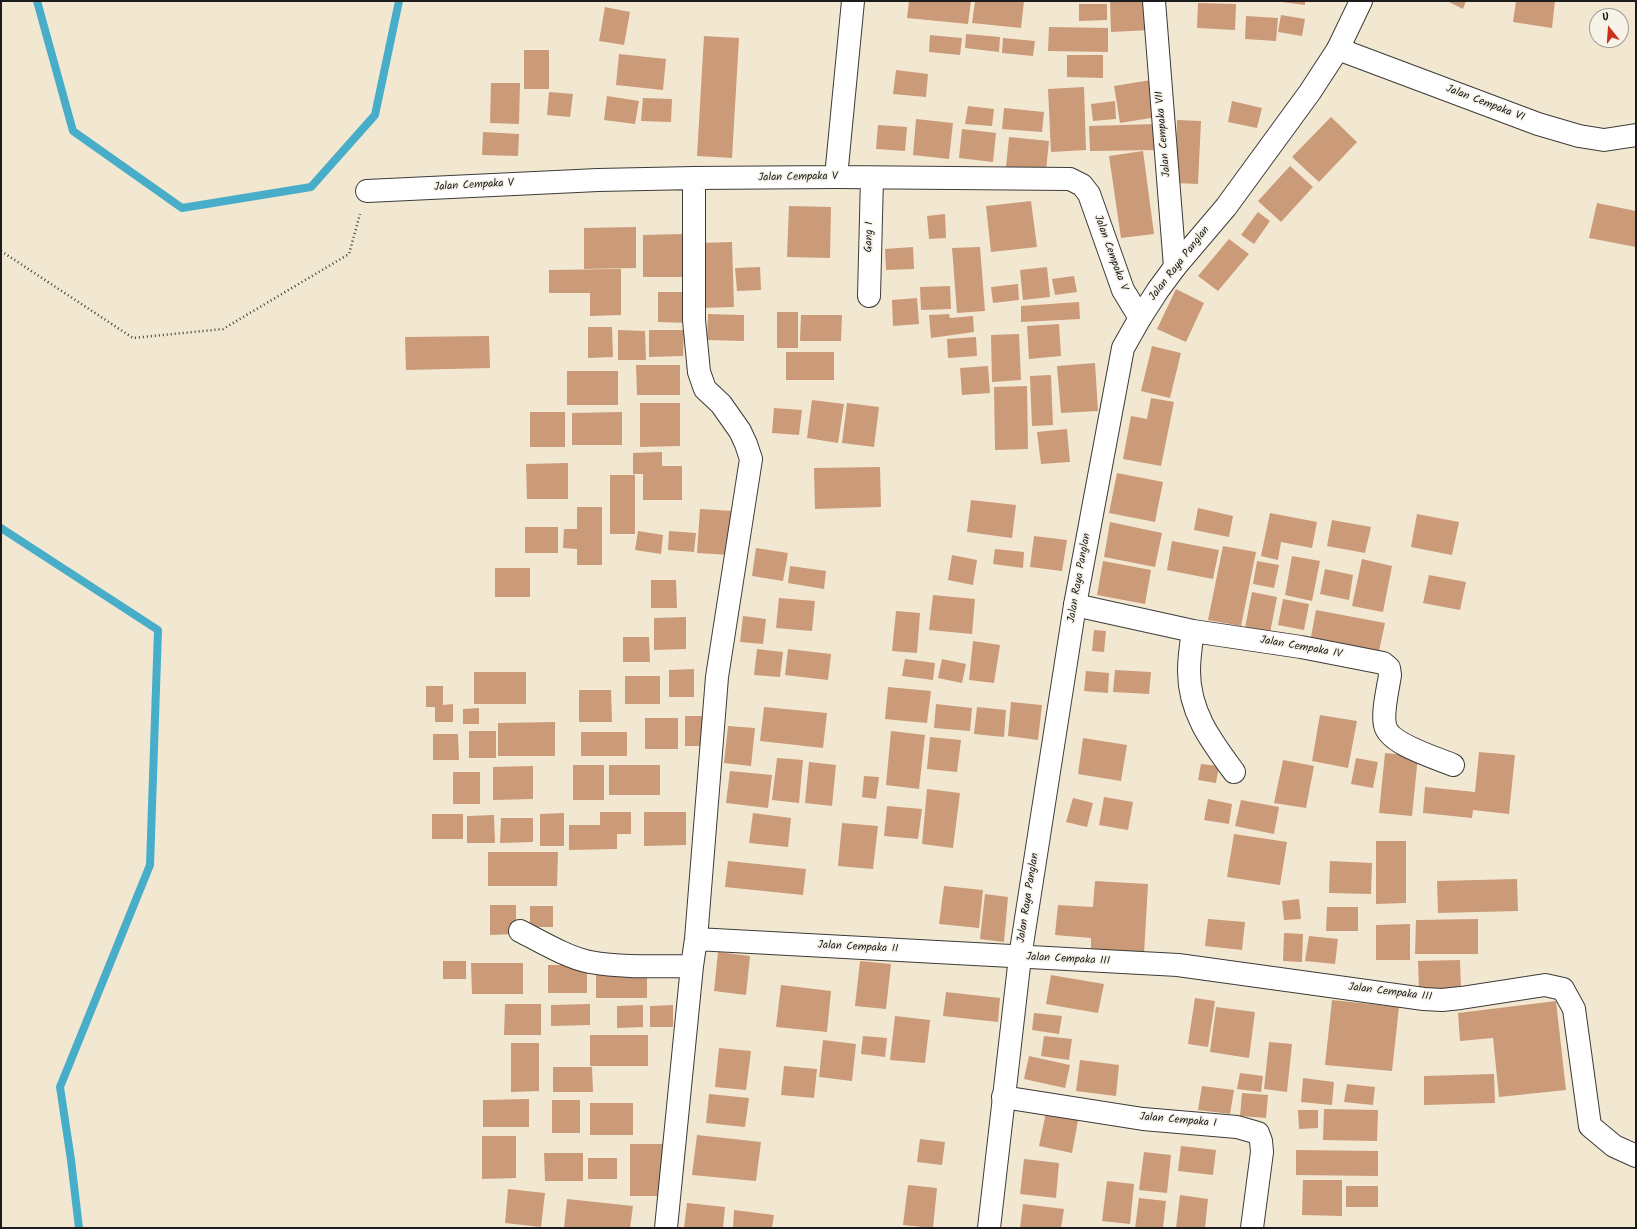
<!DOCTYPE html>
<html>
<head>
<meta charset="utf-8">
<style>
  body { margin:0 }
  #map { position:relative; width:1637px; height:1229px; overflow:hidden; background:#f2e8d2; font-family:Kalam,sans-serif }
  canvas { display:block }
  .frame { position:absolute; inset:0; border:2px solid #1c1c1c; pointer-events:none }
  .north { position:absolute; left:1589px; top:8px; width:40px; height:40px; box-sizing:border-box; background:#f7f3e8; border:1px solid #9f9d96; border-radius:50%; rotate:343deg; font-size:11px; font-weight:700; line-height:16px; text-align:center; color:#1c1c1c }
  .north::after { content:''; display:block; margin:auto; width:14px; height:18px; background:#c8321e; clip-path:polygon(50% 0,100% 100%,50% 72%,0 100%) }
</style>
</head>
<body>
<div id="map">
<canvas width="1637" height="1229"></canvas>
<div class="frame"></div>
<div class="north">U</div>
</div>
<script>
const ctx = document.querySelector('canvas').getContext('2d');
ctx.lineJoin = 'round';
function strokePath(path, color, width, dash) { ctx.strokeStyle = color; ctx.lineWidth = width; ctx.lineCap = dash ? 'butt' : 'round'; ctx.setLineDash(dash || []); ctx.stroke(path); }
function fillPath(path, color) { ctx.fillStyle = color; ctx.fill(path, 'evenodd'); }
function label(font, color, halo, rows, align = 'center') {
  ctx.font = font + ' Kalam,sans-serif'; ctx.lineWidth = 3; ctx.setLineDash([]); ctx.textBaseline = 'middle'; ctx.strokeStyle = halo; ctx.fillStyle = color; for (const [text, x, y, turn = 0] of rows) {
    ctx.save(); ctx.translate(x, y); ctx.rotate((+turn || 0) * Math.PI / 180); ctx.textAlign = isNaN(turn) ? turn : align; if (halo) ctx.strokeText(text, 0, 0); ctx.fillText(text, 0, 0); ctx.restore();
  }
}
strokePath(new Path2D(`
  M37 1 73 131 182 208 311 187 375 115 399 1
  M1 528 158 630 150 865 60 1087 71 1160 79 1228`), '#48adc8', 8);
fillPath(new Path2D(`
  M909 1H971L968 24 907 18Z
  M975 1H1024L1021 28 972 23Z
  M1110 1H1151L1152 30 1111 32Z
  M1274 1H1305V5Z
  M1447 1H1466L1463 9Z
  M1516 1H1555L1552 28 1513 22Z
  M1198 3 1236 4 1235 30 1197 28Z
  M1079 4H1107V20L1079 21Z
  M605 7 630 12 624 45 599 41Z
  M1281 15 1305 19 1302 36 1278 32Z
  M1246 16 1278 18 1276 41 1245 39Z
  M1049 27 1108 28V52L1048 51Z
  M966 34 1000 37 999 52 965 48Z
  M930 35 962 38 960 55 929 52Z
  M704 36 739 38 732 158 697 156Z
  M1003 38 1035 41 1033 56 1002 53Z
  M524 50H549V89H524Z
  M619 54 666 59 663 90 616 85Z
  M1067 55H1103V78L1067 77Z
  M896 70 928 74 926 97 893 94Z
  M1151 80 1157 117 1120 123 1114 86Z
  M491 83H520L519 124 490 123Z
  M1084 87 1086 150 1051 152 1048 89Z
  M549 92 573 94 570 117 547 115Z
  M607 96 639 101 635 124 604 120Z
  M643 98 672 99 671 122 641 121Z
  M1115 101 1116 119 1093 121 1091 104Z
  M1232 101 1262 108 1257 128 1228 122Z
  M968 106 994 109 992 126 965 124Z
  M1004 108 1044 112 1042 132 1002 129Z
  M1331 117 1357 142 1319 182 1292 157Z
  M916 119 953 123 949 159 913 155Z
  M1177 120 1201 121 1198 184 1175 183Z
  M1156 124 1157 150 1090 151 1089 126Z
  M878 125 907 127 905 151 876 149Z
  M962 129 996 133 993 162 959 158Z
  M483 132 519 134 518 156 482 155Z
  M1009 137 1049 141 1046 171 1006 167Z
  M1143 151 1154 234 1121 238 1109 156Z
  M1290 166 1313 187 1281 222 1258 201Z
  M1031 201 1037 247 991 252 986 206Z
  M1597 203 1636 211V247L1589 238Z
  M789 206 831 207 830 258 787 257Z
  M1258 212 1270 221 1254 244 1241 235Z
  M945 214 946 238 929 239 927 216Z
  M636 227V268L584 269V228Z
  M683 234V277H643V235Z
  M1229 239 1249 254 1218 291 1198 276Z
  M732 242 734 307 702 308 700 243Z
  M913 247 914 269 886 270 885 249Z
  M980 247 985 311 957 313 952 248Z
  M760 267 761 290 737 291 735 268Z
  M1047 267 1050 297 1023 300 1020 270Z
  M621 269V315L590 316V293H549V270Z
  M1074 276 1077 292 1055 295 1052 279Z
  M1018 284 1019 300 993 303 991 287Z
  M950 286 951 309 921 310 920 287Z
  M1176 289 1204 303 1186 342 1157 329Z
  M658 292H687L688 323 658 322Z
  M917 298 919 324 893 326 892 300Z
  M1079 302 1080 319 1021 322V306Z
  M777 312H798V348H777Z
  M708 314 744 315V341L707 340Z
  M949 314 950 318 973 316 974 332 931 338 929 315Z
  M801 315H842L841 341H800Z
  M1059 324 1061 356 1029 359 1027 326Z
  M588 327H612L613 357 588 358Z
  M618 330 645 331 646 360H618Z
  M649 330H684L683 356 649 357Z
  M1019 334 1021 380 992 382 991 335Z
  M489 336 490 368 406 370 405 337Z
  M976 337 977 356 948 358 947 339Z
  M1152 346 1181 353 1170 398 1141 391Z
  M786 352H834V380H786Z
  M1095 363 1098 411 1061 413 1057 366Z
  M636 365H680V395H637Z
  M988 366 990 393 962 395 960 368Z
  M567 371H618V405H567Z
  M1051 375 1053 425 1032 426 1030 376Z
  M1027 386 1028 449 995 450 994 387Z
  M1151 398 1174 402 1161 466 1123 459 1131 416 1147 419Z
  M812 400 844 404 838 443 807 438Z
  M640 403H680V446L640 447Z
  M847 403 879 407 874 447 842 443Z
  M774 408 802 410 799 435 772 433Z
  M530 412H565V447H530Z
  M622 412V445H572V413Z
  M1067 429 1070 462 1041 464 1037 432Z
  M662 452V466H682V500H643V474H633V453Z
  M568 463V499H527L526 464Z
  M880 467 881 507 815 509 814 468Z
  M1117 473 1163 482 1155 522 1109 513Z
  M610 475H635V534H610Z
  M971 500 1016 505 1012 538 967 532Z
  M577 507H602V565H577V549L563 548 564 529H577Z
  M1198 508 1233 516 1229 537 1194 530Z
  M700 509 733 511 730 555 697 553Z
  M1270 513 1317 522 1312 548 1281 542 1278 560 1261 556Z
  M1417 514 1459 522 1452 555 1411 547Z
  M1332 520 1371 527 1365 553 1327 546Z
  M1110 522 1162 533 1155 567 1104 557Z
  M525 527H558V553H525Z
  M638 531 663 535 661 554 635 550Z
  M669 531 696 533 694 552 668 550Z
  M1034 536 1067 540 1062 571 1030 567Z
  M1172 541 1219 550 1213 579 1167 570Z
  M1223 546 1256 552 1241 626 1208 620Z
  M756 548 788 553 783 581 752 576Z
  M995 549 1024 552 1023 568 993 564Z
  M952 555 977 560 973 585 948 580Z
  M1292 556 1320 561 1312 601 1285 595Z
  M1362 559 1392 566 1383 612 1352 606Z
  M1103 561 1151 570 1145 604 1097 595Z
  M1257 561 1279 565 1274 588 1253 584Z
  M790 566 826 571 824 589 788 583Z
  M495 568H530V597H495Z
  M1325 569 1353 575 1349 600 1320 594Z
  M1429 575 1466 582 1460 610 1423 603Z
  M651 580H676L677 608H651Z
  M1252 592 1277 597 1270 633 1245 628Z
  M933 595 975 599 972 634 929 630Z
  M779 598 815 601 812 631 776 628Z
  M1283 599 1309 604 1304 630 1278 625Z
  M1316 610 1385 623 1379 651 1311 637Z
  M896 611 920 613 917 653 892 651Z
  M743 616 766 619 763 644 740 642Z
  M686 617V649L654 650V618Z
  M1094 630 1106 631 1104 652 1092 651Z
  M623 637H649L650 662H623Z
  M973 641 1000 645 994 683 969 680Z
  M757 649 783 652 780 677 754 675Z
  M788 649 831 654 828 680 785 675Z
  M905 659 935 663 933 680 902 676Z
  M942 659 966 664 962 683 938 678Z
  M694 669V697H669V670Z
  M1115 670 1151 672 1149 694 1113 692Z
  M1086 671 1109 673 1108 693 1084 691Z
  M474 672H526V704H474Z
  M625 676H660V704H625Z
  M426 686H443V705L453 704V722H435V707H426Z
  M888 687 931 691 927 723 885 719Z
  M579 690H611L612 722H579Z
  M1011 702 1042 705 1038 740 1008 736Z
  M936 704 972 708 970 731 934 728Z
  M764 707 827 713 823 748 760 741Z
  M977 707 1006 710 1004 737 974 734Z
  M479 708V724H463V709Z
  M1320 715 1357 721 1348 768 1312 761Z
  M685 716H711V746H685Z
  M645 718H678V749H645Z
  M555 722V756H498V723Z
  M728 726 755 728 751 766 724 763Z
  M469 731H496V758H469Z
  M891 731 925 735 919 789 886 785Z
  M581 732H627V756H581Z
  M433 734H458L459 760H433Z
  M930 737 961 740 957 772 927 769Z
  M1083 738 1127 745 1121 781 1078 774Z
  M1479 752 1515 755 1509 814 1473 810 1472 818 1423 813 1425 787 1475 792Z
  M1385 753 1418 756 1412 816 1379 813Z
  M777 758 803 760 799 803 772 800Z
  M1356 758 1378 762 1373 788 1351 784Z
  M1283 760 1314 766 1306 808 1274 803Z
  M809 762 836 765 832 806 805 803Z
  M1201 764 1219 766 1216 783 1198 780Z
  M573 765H604V800H573Z
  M609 765H660V795H609Z
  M533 766V799L493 800V767Z
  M730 771 772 775 768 808 726 803Z
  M453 772H480V804H453Z
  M864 776 879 777 876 799 862 797Z
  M927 789 960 793 953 848 922 844Z
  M1104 797 1133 802 1128 830 1099 825Z
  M1073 798 1093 803 1087 827 1066 822Z
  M1208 799 1232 804 1229 824 1204 820Z
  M1241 800 1279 807 1274 834 1235 826Z
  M887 806 922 809 918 839 884 836Z
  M600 812H631V834H617V849L569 850V825H600Z
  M644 812H686V845L644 846Z
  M564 813V846H540V814Z
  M753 813 791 818 788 847 749 843Z
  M432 814H463V839H432Z
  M494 815 495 843H467V816Z
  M501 818H533V842L500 843Z
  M842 823 878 826 873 869 838 866Z
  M1234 834 1287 842 1280 885 1227 877Z
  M1376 841H1406V903L1376 904Z
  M488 852H558L557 886H488Z
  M728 861 806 869 803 895 725 887Z
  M1330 861 1372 863 1371 894 1329 893Z
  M1517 879 1518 911 1438 913 1437 881Z
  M1095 881 1148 884 1144 954 1091 950V938L1055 935 1058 905 1093 907Z
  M944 886 983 890 979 928 939 924Z
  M985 894 1008 897 1004 942 980 939Z
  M1299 899 1301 919 1284 920 1282 901Z
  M490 905H516V934L490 935Z
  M530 906H553V927H530Z
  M1327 907H1358V931H1326Z
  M1208 919 1245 922 1242 950 1205 946Z
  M1478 919V954H1415L1416 920Z
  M1410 924V960H1376V925Z
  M1284 933 1303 934 1302 962 1283 961Z
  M1309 936 1338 939 1335 964 1305 961Z
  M718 952 750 956 746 995 714 991Z
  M1460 960 1461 990 1419 991 1418 961Z
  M443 961H466V979H443Z
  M860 961 891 964 886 1009 855 1006Z
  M471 963H523V994H472Z
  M548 965H587V993H548Z
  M647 967V998H596V968Z
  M1051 975 1104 984 1098 1013 1046 1004Z
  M781 985 831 991 827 1032 776 1027Z
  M946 992 1000 998 998 1022 943 1016Z
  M1195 998 1215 1001 1208 1047 1188 1044Z
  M1332 1000 1399 1007 1392 1071 1325 1065Z
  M1556 1001 1566 1090 1499 1097 1493 1038 1460 1041 1458 1013Z
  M505 1004H541V1035H504Z
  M590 1004V1025L551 1026V1005Z
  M643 1005V1027L617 1028V1006Z
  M673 1005V1027H650V1006Z
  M1216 1007 1255 1012 1249 1058 1210 1052Z
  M1034 1013 1062 1016 1059 1034 1032 1030Z
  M895 1016 930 1020 925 1063 890 1060Z
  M590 1035H648V1066H590Z
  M863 1036 887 1038 885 1057 861 1054Z
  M1044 1036 1072 1039 1069 1060 1041 1056Z
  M823 1040 856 1044 852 1081 819 1077Z
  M1269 1042 1292 1044 1287 1092 1264 1089Z
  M511 1043H539V1091L511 1092Z
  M719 1048 751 1051 746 1090 715 1087Z
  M1029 1056 1070 1065 1065 1088 1024 1079Z
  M1080 1060 1119 1065 1116 1096 1076 1091Z
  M784 1066 817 1069 814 1098 781 1095Z
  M553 1067H592L593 1092H553Z
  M1240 1073 1263 1076 1261 1092 1237 1089Z
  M1494 1074 1495 1103 1424 1105V1076Z
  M1303 1078 1334 1082 1332 1105 1301 1102Z
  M1347 1084 1375 1087 1373 1105 1344 1102Z
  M1202 1086 1234 1090 1230 1114 1198 1110Z
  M1242 1093 1268 1095 1266 1118 1240 1116Z
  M709 1094 749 1098 745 1127 706 1123Z
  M529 1099V1127H483V1100Z
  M552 1100H580V1133H552Z
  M590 1103H633V1135H590Z
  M1047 1108 1079 1115 1072 1153 1039 1146Z
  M1324 1109 1378 1110 1377 1141 1323 1140Z
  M1298 1110H1318V1128L1299 1129Z
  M697 1135 761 1142 756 1181 692 1175Z
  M482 1136H516V1178L482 1179Z
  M920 1139 945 1142 942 1165 917 1162Z
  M630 1144H668V1196H630Z
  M1181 1146 1216 1150 1213 1175 1178 1171Z
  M1296 1150 1378 1151V1176L1296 1175Z
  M1144 1152 1171 1155 1167 1193 1139 1190Z
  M544 1153H583V1181H545Z
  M588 1158H617V1179H588Z
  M1024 1159 1059 1163 1056 1198 1020 1194Z
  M1303 1180H1342V1216L1302 1215Z
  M1107 1181 1134 1184 1130 1224 1102 1221Z
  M908 1185 937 1188 933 1228 903 1225Z
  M1346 1186H1378V1207H1346Z
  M508 1189 545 1193 541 1227 505 1223Z
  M1180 1195 1208 1199 1205 1228H1176Z
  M1139 1198 1166 1201 1163 1228H1135Z
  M567 1199 633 1206 630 1228H564Z
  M687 1203 725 1207 723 1228H684Z
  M1023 1204 1064 1209 1061 1228H1020Z
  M734 1210 774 1215 772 1228H733Z`), '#cb9a78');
const minor = new Path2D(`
  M1154 1 1175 267
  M1338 49 1538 124 1579 136 1604 140 1636 135
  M836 177 853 1
  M367 191 598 180 694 178 836 177 1070 179 1082 185 1089 194 1123 290 1140 318
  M869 296 872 178
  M1075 605 1193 631 1301 647 1383 663 1389 668 1390 675C1388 689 1382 712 1385 725 1388 744 1437 758 1453 765
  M1193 631C1191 644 1189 658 1189 671 1189 712 1211 741 1234 772
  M520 931C540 941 568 958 590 962 623 968 658 966 692 966
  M696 939 1178 965 1424 999 1442 1000 1461 998 1545 985 1563 989 1574 1009 1590 1126 1614 1146 1636 1156
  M1003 1097 1143 1119 1237 1127 1258 1133 1261 1141 1262 1152 1252 1228
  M666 1228 692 966 696 939 717 677 751 459 746 444 740 431 721 404 705 389 699 372 694 320V178`);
const tertiary = new Path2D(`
  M989 1228 1020 957 1075 605 1123 348 1140 318 1158 290 1175 267 1226 207 1310 92 1338 49 1361 1`);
strokePath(minor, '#3c3b37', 24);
strokePath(tertiary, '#3c3b37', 24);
strokePath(new Path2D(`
  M1 251 133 338 223 329 349 254 360 214`), '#3c3b37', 2.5, [1, 3]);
strokePath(minor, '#fff', 22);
strokePath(tertiary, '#fff', 22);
label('11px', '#1c1c1c', '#f7f3e8', [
  ["Jalan Cempaka VI",1485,104,21],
  ["Jalan Cempaka VII",1164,134,-95],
  ["Jalan Cempaka V",798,178,-1],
  ["Jalan Cempaka V",474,186,-3],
  ["Gang I",870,237,-88],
  ["Jalan Cempaka V",1110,253,70],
  ["Jalan Raya Panglan",1180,264,-52],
  ["Jalan Raya Panglan",1080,578,-80],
  ["Jalan Cempaka IV",1301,648,10],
  ["Jalan Raya Panglan",1029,898,-81],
  ["Jalan Cempaka II",858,948,3],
  ["Jalan Cempaka III",1068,960,3],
  ["Jalan Cempaka III",1390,993,7],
  ["Jalan Cempaka I",1178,1121,5]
]);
</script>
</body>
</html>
